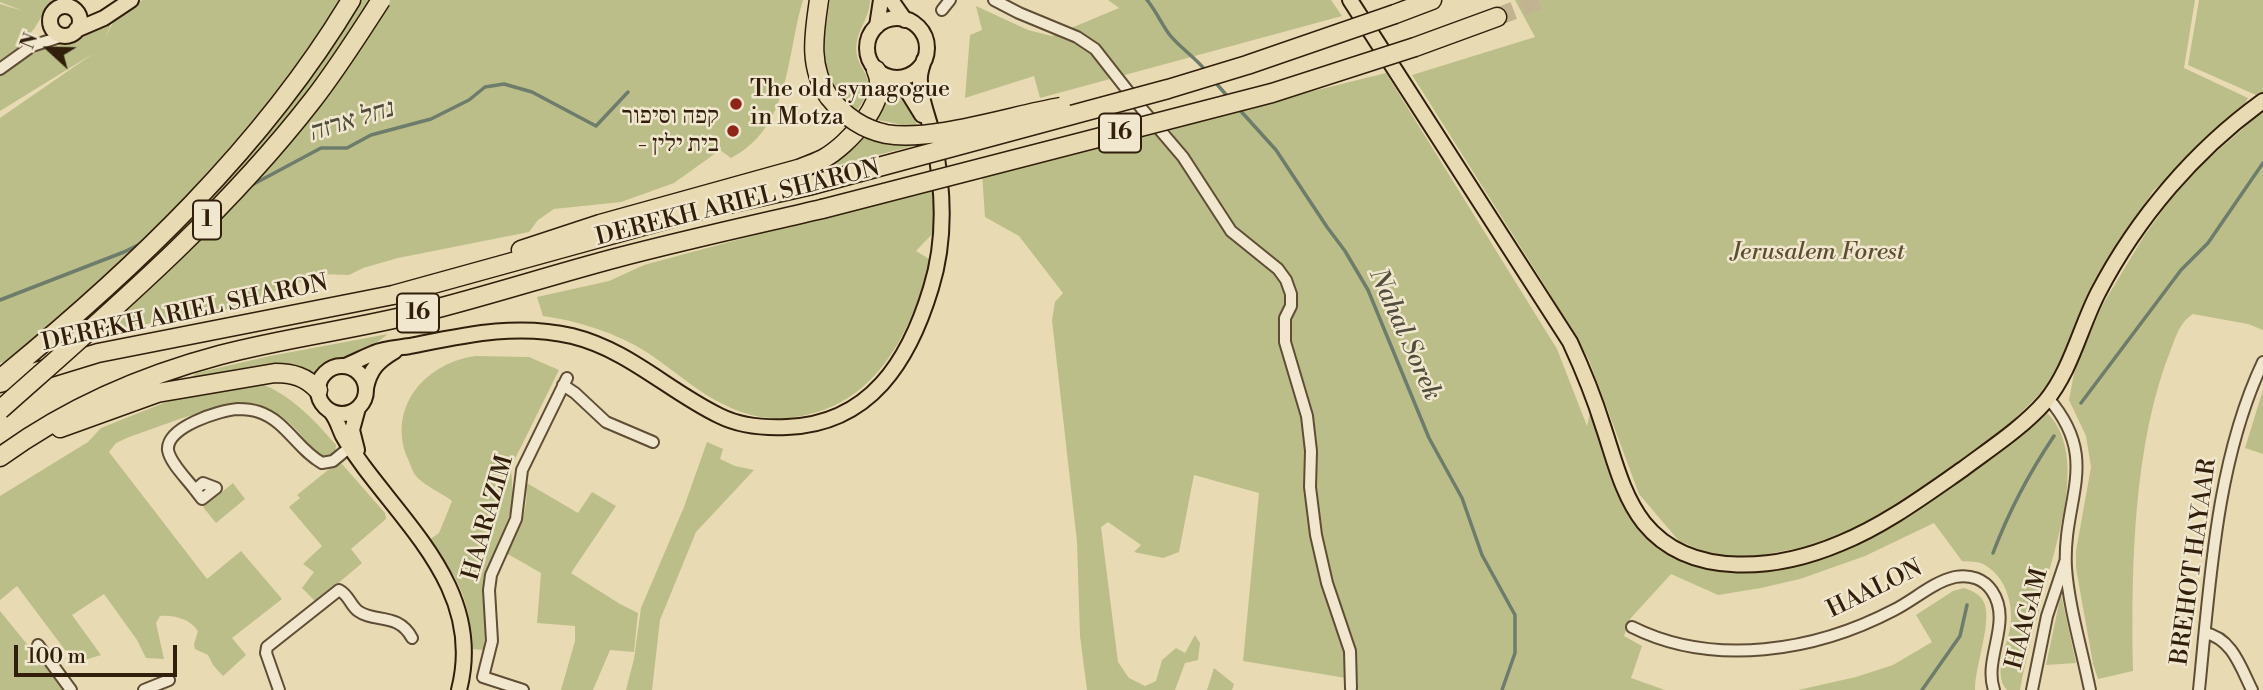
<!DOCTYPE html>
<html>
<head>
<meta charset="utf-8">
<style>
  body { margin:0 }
  #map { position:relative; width:2263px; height:690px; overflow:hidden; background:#e8dab3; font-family:"Libre Bodoni",serif }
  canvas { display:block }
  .north { position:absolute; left:14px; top:14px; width:70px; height:70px; -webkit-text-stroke:5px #f0e7ce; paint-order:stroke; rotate:292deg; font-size:19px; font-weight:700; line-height:28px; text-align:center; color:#311e0b }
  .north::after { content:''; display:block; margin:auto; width:24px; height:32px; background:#311e0b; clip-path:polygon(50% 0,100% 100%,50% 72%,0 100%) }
  .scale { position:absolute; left:14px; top:645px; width:163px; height:32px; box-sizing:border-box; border:4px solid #311e0b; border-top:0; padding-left:9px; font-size:21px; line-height:24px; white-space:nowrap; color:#311e0b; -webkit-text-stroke:5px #f0e7ce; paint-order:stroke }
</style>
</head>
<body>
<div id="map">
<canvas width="2263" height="690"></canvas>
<div class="north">N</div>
<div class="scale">100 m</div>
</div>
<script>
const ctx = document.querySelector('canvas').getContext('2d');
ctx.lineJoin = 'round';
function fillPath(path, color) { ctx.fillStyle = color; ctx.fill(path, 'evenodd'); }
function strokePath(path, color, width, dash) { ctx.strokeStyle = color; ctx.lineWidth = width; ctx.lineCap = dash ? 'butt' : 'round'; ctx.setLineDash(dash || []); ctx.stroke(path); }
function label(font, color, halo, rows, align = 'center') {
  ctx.font = font + ' "Libre Bodoni","Frank Ruhl Libre",serif'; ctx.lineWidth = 5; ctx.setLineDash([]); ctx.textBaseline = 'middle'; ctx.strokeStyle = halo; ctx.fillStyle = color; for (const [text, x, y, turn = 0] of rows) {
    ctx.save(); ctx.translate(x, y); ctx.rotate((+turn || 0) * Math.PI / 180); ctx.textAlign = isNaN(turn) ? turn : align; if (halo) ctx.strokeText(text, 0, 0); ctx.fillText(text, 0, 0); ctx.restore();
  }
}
fillPath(new Path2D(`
  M0 0H52L34 29 18 46 26 56 41 50 70 43 112 22 104 41 113 22 142 0H803C786 56 791 127 731 158L720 150 674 183 621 202 554 209 538 220 529 232 398 258 363 268 349 275 321 274 219 312 110 330 0 363V118L94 53 0 111V4L23 11 0 2Z
  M830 0H870C870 16 860 26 857 41 851 74 886 72 856 112 814 76 823 49 830 0Z
  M1108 0H1331L1342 16 1040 98 1034 76 965 98 970 35 982 30 976 6 1028 30 1052 36 1119 8Z
  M1515 0H2195L2184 68 2248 98 2237 118 2153 191 2087 296 2051 383 1991 442 1889 510 1829 542 1742 559 1708 553 1679 541 1639 494 1589 360 1547 289 1412 75 1535 37Z
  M2199 0H2263V93L2256 95 2188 65Z
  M1386 73 1557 349 1587 426 1592 405 1631 514 1657 546 1683 563 1707 568 1754 569 1799 563 1846 550 1879 531 2044 410C2090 449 2057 541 2044 590 2036 623 2026 656 2020 690H2007C1991 673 2010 641 2011 621 2012 599 2004 575 1983 564 1978 561 1968 562 1962 561L1934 523 1865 556 1800 579 1761 588 1718 595 1671 574 1630 619 1624 636 1642 646 1631 678 1665 690H1358V680L1243 661 1259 493 1194 475 1179 552 1163 558 1134 552 1141 545 1108 522 1101 527 1118 662 1129 678 1145 686 1156 681 1162 660 1176 648 1185 653 1195 635 1200 643 1198 660 1185 663 1175 690H1087L1080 636 1077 542 1052 320 1055 302 1063 293 1019 236 985 217 982 173Z
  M892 90 910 107 917 125H903L873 119Z
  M2263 111V330L2248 324 2193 314C2180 322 2177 334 2171 349 2133 444 2131 569 2133 671L2098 679 2093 664 2076 568V551L2091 467 2086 436 2069 400 2075 368 2103 304 2144 236 2171 199 2205 162Z
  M866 133 925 143 810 172C833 162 850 152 866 133Z
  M933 187 935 231 916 251 931 260C913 325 882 397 810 414 781 422 754 419 727 406 698 393 674 370 648 353 617 333 579 321 543 316L537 297 609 281 644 265Z
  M388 334 363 353 327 363 315 375 309 372 188 380 196 373 270 356Z
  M476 356 529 357 559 370 511 467 513 497 510 514 490 567 484 650 471 649C472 602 457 576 429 540L439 533 452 501C442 493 423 485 416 476 412 471 410 463 407 457 387 406 427 362 476 356Z
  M253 381C287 391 313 418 336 445L335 453 331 456H322C306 444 296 425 279 415 239 390 170 424 129 437L116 443 109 452 207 579 241 551 282 599 232 638 246 655 223 676 213 665 208 655 195 649 194 644 198 631C190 619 174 615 160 616L156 623 164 659 146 658 137 640 104 594 72 615 101 655 88 659 77 666 17 586 0 600V496L88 442 101 428 166 402Z
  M2263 390V454L2245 448Z
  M707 442 723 449 720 459 735 466 754 470 696 532 660 620 652 690H626L634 659 641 608 684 507Z
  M342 464 385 513 386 519 351 549 362 563 316 602 302 588 314 572 303 564 322 546 289 507 300 498 297 495 333 466Z
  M525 482 578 513 592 492 616 506 571 573 620 604 638 613 634 652 610 650 593 690H561L575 641V626L537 623 541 573 506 553C518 531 531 508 525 482Z
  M233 483 245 499 216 523 203 507Z
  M1964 588C1973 591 1982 595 1985 605 1991 626 1975 666 1975 690H1798L1856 677 1893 665 1932 642 1916 615 1953 591Z
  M2061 594 2076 663 2046 665Z
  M0 611 61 686 62 690H0Z
  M1214 668 1234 684 1232 690H1207Z`), '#bcbe89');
strokePath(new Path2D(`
  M1147 0C1156 11 1161 23 1169 34 1179 47 1195 57 1206 71
  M1215 82 1228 97
  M1238 108 1276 150 1327 227 1345 251 1368 290 1429 438 1462 498 1482 555 1515 615V653L1502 690
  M250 186 321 148H347L371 135 431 119 469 100 485 87 504 84 532 92 596 126 628 92
  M191 217 206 209
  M0 300 124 252 144 242
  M2081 403 2181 270 2208 243 2263 163
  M1993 553C2009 511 2029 473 2054 436
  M1922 690 1960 636 1967 605`), '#6e7c6c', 3.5);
strokePath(new Path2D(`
  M1497 17 1540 0`), '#c3b491', 18, [18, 9]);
const minor = new Path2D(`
  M994 0 1019 13 1077 37 1095 49 1142 109 1183 157 1231 231 1278 269 1286 280 1291 294V306L1285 318V342L1307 416 1311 451 1310 487 1316 535 1327 583 1350 651 1351 688
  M942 10 950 0
  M0 69 32 46 63 36
  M563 385 575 393 606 422 653 442
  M2048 398C2102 460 2062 499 2066 568 2069 608 2082 650 2090 690
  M203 483 216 488 202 499 195 490Z
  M195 490C187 479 170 463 168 450 166 427 220 410 238 409 245 409 253 410 259 412 286 421 298 450 322 463L333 461 350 447
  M1632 627C1714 668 1816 651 1894 610 1914 600 1933 582 1955 577 1970 574 1984 579 1992 591 2013 622 1983 658 1994 690
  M2205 633C2232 638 2241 668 2252 690
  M38 645 71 690
  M144 690 169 680
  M279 690 266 653 267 647 339 590C349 595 350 605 358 611 374 623 398 612 412 638
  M523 690 483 677 492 641 489 590 491 575 516 519 522 470 567 378
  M2032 690 2047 616 2065 562
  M2199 690C2210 582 2216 461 2263 362`);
const major = new Path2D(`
  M891 0 905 20
  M1350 0 1570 342C1583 370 1594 397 1603 426 1614 458 1622 495 1644 523 1691 581 1780 569 1841 543 1885 525 1924 496 1963 469 1991 448 2022 428 2045 402 2071 371 2080 328 2098 293 2137 218 2195 150 2263 101
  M50 21a15 15 0 1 1 30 0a15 15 0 1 1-30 0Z
  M867 48a30 30 0 1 1 60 0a30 30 0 1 1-60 0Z
  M877 26 881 0
  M76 30 104 18 131 0
  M895 78 906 89 922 115
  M345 366C355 362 364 357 374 353 385 348 398 348 410 346 465 335 516 323 572 336 629 350 668 391 720 416 740 426 764 428 787 427 870 424 909 361 931 288 946 240 944 191 934 142 931 122 920 101 920 81 919 74 922 67 924 60
  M318 390a24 24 0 1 1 48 0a24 24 0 1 1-48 0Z
  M366 388C370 369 378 361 395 351
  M331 412C337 419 339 428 343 436 349 447 357 457 364 467 415 535 483 597 459 690
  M357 450 352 430 358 408`);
const highway = new Path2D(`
  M819 0C814 34 808 67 829 97
  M1395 14 1432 0
  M1415 47 1497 17
  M521 250 600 224 798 169C806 166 815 163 823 159 848 145 891 100 876 70
  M1 378C133 270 263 147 351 0
  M0 383 98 353 393 295 701 210 808 186
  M60 428 157 393 275 373C293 373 306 377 318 390
  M0 457C66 409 141 376 220 355 288 337 358 329 427 311 490 295 552 275 616 258 684 240 753 225 822 209`);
strokePath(minor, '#5f4d35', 14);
strokePath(major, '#311e0b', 18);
strokePath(highway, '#311e0b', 21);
strokePath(minor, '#f0e7ce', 10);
strokePath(major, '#e8dab3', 14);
strokePath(highway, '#e8dab3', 18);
const highwayBridge = new Path2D(`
  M829 97C844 116 862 129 886 134 933 142 1013 115 1061 107
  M808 186 1168 89 1247 65 1395 14
  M822 209 1272 93 1415 47
  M0 410C109 313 222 217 312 101 337 69 359 34 381 0`);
strokePath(highwayBridge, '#311e0b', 21, []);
strokePath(highwayBridge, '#e8dab3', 18);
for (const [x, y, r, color] of [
  [736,104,7,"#8f2418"],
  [733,131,7,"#8f2418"]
]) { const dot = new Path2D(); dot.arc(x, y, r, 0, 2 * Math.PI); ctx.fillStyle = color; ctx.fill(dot); strokePath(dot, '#f0e7ce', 2.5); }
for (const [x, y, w] of [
  [1120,133,42],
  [207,220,28],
  [418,313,42]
]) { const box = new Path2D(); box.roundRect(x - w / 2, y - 19.5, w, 39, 5); ctx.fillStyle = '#f0e7ce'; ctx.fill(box); strokePath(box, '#311e0b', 2); }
label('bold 23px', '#311e0b', null, [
  ["16",1120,133],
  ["1",207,220],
  ["16",418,313]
]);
label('24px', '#311e0b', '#f0e7ce', [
  ["The old synagogue",750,90],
  ["in Motza",750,118],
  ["קפה וסיפור",719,117,"right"],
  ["- בית ילין",719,145,"right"]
], 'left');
label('24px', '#311e0b', '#f0e7ce', [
  ["DEREKH ARIEL SHARON",738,204,-14],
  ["DEREKH ARIEL SHARON",185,314,-12],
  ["HAARAZIM",489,518,-74],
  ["BREHOT HAYAAR",2195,562,-82],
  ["HAALON",1875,590,-26],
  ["HAAGAM",2028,619,-75]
]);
label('italic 24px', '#5b4e31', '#f0e7ce', [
  ["Jerusalem Forest",1818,253]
]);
label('italic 26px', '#504d3c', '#f0e7ce', [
  ["נחל ארזה",351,122,-17],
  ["Nahal Sorek",1404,335,66]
]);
</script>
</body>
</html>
